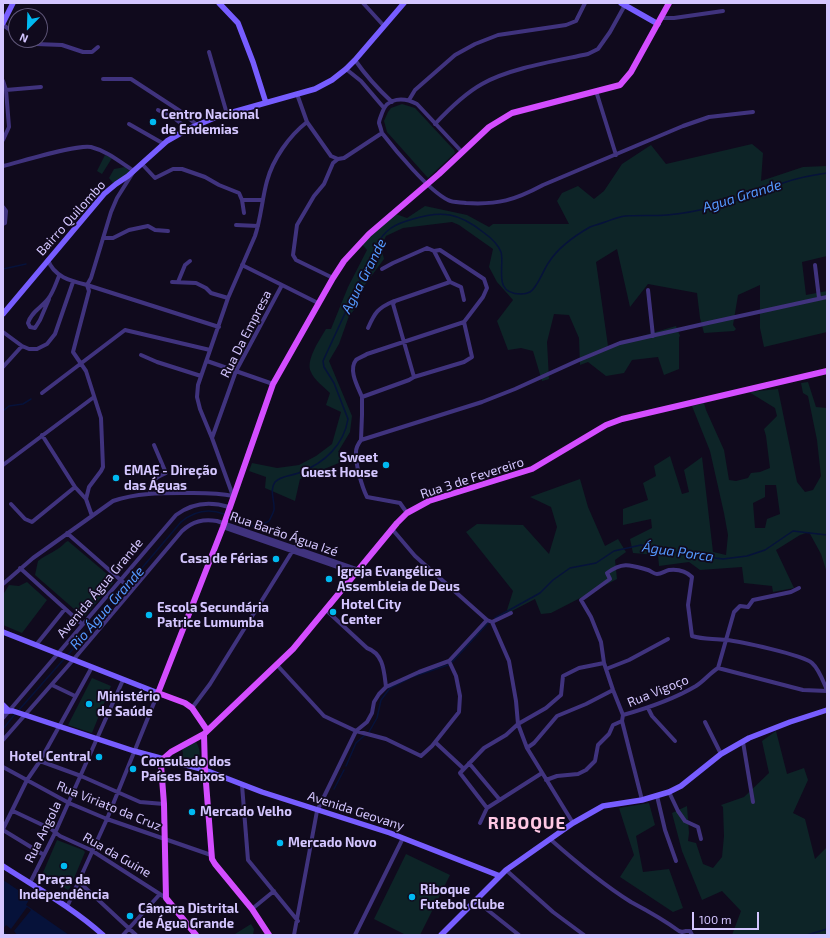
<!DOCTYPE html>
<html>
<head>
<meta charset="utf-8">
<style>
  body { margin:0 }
  #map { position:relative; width:830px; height:938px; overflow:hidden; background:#100a1d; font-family:"Exo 2",sans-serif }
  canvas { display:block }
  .frame { position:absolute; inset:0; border:4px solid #d4c6ff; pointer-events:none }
  .north { position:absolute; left:8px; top:8px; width:40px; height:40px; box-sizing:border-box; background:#100a1d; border:1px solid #5e5577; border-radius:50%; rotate:203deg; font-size:11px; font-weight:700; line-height:16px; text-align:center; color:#d4c6ff }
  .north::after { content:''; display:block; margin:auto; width:14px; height:18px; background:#00b9f1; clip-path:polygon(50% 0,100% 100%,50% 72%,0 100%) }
  .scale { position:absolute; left:692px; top:912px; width:67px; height:18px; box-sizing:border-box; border:2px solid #d4c6ff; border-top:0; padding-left:5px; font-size:12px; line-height:14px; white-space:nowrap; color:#d4c6ff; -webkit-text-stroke:3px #100a1d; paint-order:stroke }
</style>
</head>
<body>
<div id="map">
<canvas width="830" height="938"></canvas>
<div class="frame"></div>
<div class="north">N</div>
<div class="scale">100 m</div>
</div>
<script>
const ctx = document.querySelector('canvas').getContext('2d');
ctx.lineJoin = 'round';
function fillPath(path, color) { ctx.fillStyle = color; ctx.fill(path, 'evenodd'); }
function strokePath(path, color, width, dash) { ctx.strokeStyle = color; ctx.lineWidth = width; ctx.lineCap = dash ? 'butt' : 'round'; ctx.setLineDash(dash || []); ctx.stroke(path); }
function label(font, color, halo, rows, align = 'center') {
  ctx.font = font + ' "Exo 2",sans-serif'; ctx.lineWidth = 3.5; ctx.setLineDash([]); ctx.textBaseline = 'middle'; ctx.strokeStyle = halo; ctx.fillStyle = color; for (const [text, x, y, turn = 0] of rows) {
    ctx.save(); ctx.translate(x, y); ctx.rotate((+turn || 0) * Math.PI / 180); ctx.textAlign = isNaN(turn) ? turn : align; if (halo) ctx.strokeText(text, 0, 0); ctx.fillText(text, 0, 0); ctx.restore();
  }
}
fillPath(new Path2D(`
  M402 104 415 108 454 150 455 153 428 178 387 132 384 121 388 112 391 108Z
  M752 144 763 153 761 181 803 167 827 166V256L802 262 806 295 827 291V332L764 347 760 328V285L738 295 733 325 736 329 734 331 704 333 700 318 697 293 648 284 630 307 617 249 596 262 608 346 676 326 680 336 679 337V369L664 375 658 357 632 360 624 373 606 376 588 362 580 365 579 338 569 315 554 314 547 342 549 379 542 381 533 351 521 348 508 350 497 321 513 300 497 282 489 267 493 249 459 225 452 222 403 228 386 236 381 247 384 259 364 286 354 310 349 316 339 344 329 361 352 416 350 432 338 452 346 455V460L300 479 295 501 265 488 266 477 249 471 252 463 277 468 299 465 316 456 332 444 341 412 326 405 330 393C324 387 314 380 311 372 305 361 320 339 326 329H331L348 287 367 250 360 242 390 212 407 218 425 206 467 215 489 227 493 224H569L557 201 562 193 578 186 594 199 604 191 622 164 651 145 666 164Z
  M105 155 112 158 102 174 97 171Z
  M125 167 131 172 113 183 109 178 114 169Z
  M808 382 816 407 827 408V573L821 554 809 532 800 535 776 550 794 588 773 592 772 586 744 583 742 567 700 570 689 562 659 566 658 555 633 553 630 539 652 528 651 519 623 525V509L648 500 643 483 656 476 654 466 670 456 682 494 689 492 684 470 702 457 713 552 726 555 728 535 724 513 710 451 692 406 704 403 706 410 724 450 729 480 736 481 748 478 751 473 760 472 770 468 766 436 764 429 777 416 775 408 749 392 778 389 797 482 805 492 813 490 821 476 817 440 808 396 803 393 801 383ZM765 485H776L780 514 767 519 765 528H755L753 503 765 497Z
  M580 479 588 507 605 546 618 539 626 552 615 560 617 579 551 613 541 614 535 599 508 613 507 610 513 591 466 532 477 524 523 525 549 554 557 527 551 507 530 497Z
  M68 541 113 579V583L85 616H82L35 575 38 561C47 554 58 551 66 542Z
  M27 582 47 600 22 633 3 625V595L9 585 19 586Z
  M92 678 111 686 92 733 68 725Z
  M776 731 787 774 804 768 808 780 793 813 805 819 815 859 827 847V935H732L741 911 722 891 702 900 682 851 672 813 687 806 689 833 688 841 696 843 703 864 713 868 722 857 724 836 723 807 721 805 744 797 769 773 762 741Z
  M192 742H196C200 748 201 755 198 762L188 764 181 762 180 759 183 754 182 748Z
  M649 803 655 825 636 836 643 872 669 869 683 908 673 912 620 877 634 855 619 808Z
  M57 840 83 850 85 852 70 888 68 890 42 875Z
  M406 854 450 875 420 935H406L374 919Z
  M251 924 254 929 253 935H236L235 934Z`), '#0d2427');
fillPath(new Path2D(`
  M3 880 30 898 26 905 69 935H3Z`), '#06123a');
fillPath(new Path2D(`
  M27 907 31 910 14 931 17 935H5L6 933 3 931V929L6 925 11 929Z`), '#100a1d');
strokePath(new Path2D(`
  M3 269 26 264
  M3 411 9 406 23 404 31 399
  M233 516C235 518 237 522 240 523 248 528 261 526 269 521 271 517 273 514 274 510 275 501 269 490 275 482 281 475 293 476 301 472 324 463 344 445 348 419L334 383 324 367 323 361 376 246C385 229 395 224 413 219 442 210 459 213 483 232 490 237 498 244 501 252 505 267 492 294 521 294 523 294 528 293 530 292 538 287 543 270 549 262 558 248 576 235 590 227 595 225 600 224 605 222 611 220 618 217 625 216 639 215 653 216 667 215 701 212 735 202 766 190 772 188 777 185 783 183 797 178 812 175 827 173
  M495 618 540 593 553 580 570 568 596 563 614 551 641 545 683 554 723 559 747 556 765 550 793 531 827 535
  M67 656 181 522C194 511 208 508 224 514
  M452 662 488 623
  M412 677 448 665
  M18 711 64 659
  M3 729 15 714
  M369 732 377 718 381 700 390 688 410 678
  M346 766 356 743 365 735
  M334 789 344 770
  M807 935 827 929`), '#06123a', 1.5);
strokePath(new Path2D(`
  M363 3 384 26
  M661 18H674L723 11
  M3 25 16 34
  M24 40 36 44 62 45 83 52H92L98 47
  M209 52 227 114
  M355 60C366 76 378 89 392 102
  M346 69 361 81 384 108
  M103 79H131L180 111 197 125
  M3 81 6 90 9 127 3 140
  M6 90 41 87
  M596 91 616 155
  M297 94 307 122 331 156 338 159 344 158 382 133
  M409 100 415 90 455 55 475 44 498 35 566 25 576 21 585 3
  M158 110 174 118 188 129
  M129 124 164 144
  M435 124C449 109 464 94 482 84 510 68 556 61 588 54L598 49 610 32 625 5
  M462 152 417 104C404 97 387 97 382 113 381 116 379 120 379 123 380 126 381 129 382 133 395 150 429 191 448 200 453 203 461 202 466 203 498 205 515 200 543 185L683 126 709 117 753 112
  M142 164 155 178 173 169H182L205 177 219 185 239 193 242 200 244 213
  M3 166C20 162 77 144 91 147 107 151 120 162 134 171L117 198 111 212 91 278 87 285 89 291 73 352 86 371 101 418 103 467 101 471 89 487 86 499
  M242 200H262
  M3 207 6 211 5 223 3 224
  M236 225 258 226
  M103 238H113L129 230 148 226 155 230 168 231
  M48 260C54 277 71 281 87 285L219 327
  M242 265 318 303
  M815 265 819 298
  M333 278 296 260 293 255 297 225 314 196 324 184 333 163 338 159
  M172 282 196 283 206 288 211 293 228 298
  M178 282 185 265 190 261
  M450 282 461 287 464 300
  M648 290 653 336
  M49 299 40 320 35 328 30 327 28 323C31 312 42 307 48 299 53 293 56 283 59 276
  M368 328C375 312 378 308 394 301
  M3 332 22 346 29 349H37L47 344 55 334 73 282
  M141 355 157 362 201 376
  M207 361 273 384
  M3 367 22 346
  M414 377 464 362 472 357 464 322 483 297 487 288 484 279 440 250 434 251
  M42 393 125 330 210 350
  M362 397C358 387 348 370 356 360 358 358 364 356 367 354L464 322
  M42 435 75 487 86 499 92 516
  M212 438 236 371 282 285
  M361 440 362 415V397L409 380 414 377 393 304 395 301 450 282 434 251 427 248 393 263 382 269
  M3 465 94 397
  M150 494C149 481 155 478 166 473L154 445
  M233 496 212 438 200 409 197 397 198 385 228 298 255 236C261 218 262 199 267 181 273 159 289 136 307 122
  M11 504 25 519 32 522 75 487
  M407 513 400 503 367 497C362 487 355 463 356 452 356 448 358 444 361 440L482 402 515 389 579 360 620 343 708 323 827 297
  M223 527 355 573
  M392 529 415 556 487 620 492 622 509 661 516 701 518 724 527 748 573 823
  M67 533 132 590
  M20 568 82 624
  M3 584 33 558 113 501C138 492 166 493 193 493 207 493 220 493 233 496
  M326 610 367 648C384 654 384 672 386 687
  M492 622 511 613
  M36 645 65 609
  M277 665 324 716 356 731 386 739 421 756 432 746 459 712 460 696 456 676 449 661
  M718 668 734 612 740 606 748 607 753 600 791 592 799 588
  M718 668 803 690 827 691
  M606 669 629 660 668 639
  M52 685 75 696
  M192 708 210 684 295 547
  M648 708 652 716 675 741
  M623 715C648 708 674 699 696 686 704 681 710 673 718 668
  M3 718 176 515C193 502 210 501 229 507
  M705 722 721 754
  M3 740 74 659 182 531C193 521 203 519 217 521L359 570
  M435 742 464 769
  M743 742 753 802
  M527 748 534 743 557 716 586 704 613 690
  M40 761 81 776 140 802 164 804
  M469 763 500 800
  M3 767 69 803 107 819 211 855
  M546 780 557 776 578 774 586 770 595 761 598 745 609 734 613 725 622 721
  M242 785 248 860 298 921
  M669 792 678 811 685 821 698 827 701 839
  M657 796 665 830 676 861
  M642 800 622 721 623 715 613 690 604 663 601 642 591 617 581 600 610 579 607 573C623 561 631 565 648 570 651 571 654 574 657 574 661 574 665 571 669 570 678 569 686 571 692 577L688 605 692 636C704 640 714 638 726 640 739 641 803 655 812 663 819 669 823 681 827 690
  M487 808 460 773 484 748 506 735 518 724 546 708 561 695 563 676 579 668 604 663
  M13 811 51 829 60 836 91 850 166 898
  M480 823 487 808 542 773
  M3 829 27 780 40 761 92 667
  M3 830 44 855
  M550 839C576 862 602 884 631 902 648 911 664 920 679 931L682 932 686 931H690L692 935
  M506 870 553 912 584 935
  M78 881 136 935
  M30 883 55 833 123 680
  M475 900 519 935
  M67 907 107 819 158 693
  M252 909 274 891
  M123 935 160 894
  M294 935 317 811 356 731 367 722 372 713 374 702 379 694 386 687 419 672 449 661 487 620
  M355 935 403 838`), '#40337e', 4);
strokePath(new Path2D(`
  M219 3 238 23 253 62 266 103
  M621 3 658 24
  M3 23 13 3
  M3 314 104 194 116 184 128 176 167 141 188 129 219 116 315 89 332 80 346 69 355 60 404 3
  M3 632 158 693
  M3 705 9 711
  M3 711H13L134 751 205 770 262 792 390 833 500 876
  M3 866C37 888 73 908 103 935
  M441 935 506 870 573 823 603 806 642 800 669 792 681 786 721 754 749 738 790 722 827 710`), '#775dff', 5.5);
strokePath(new Path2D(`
  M207 730 192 708 185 703 158 693 223 527 273 384 333 278 344 261 369 234 439 174 489 127 512 113 620 85 631 72 669 3
  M204 734 205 770 212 859 215 864 252 909 269 935
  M196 935 166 898 164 804 161 765 163 759 171 752 204 734 293 649 397 523 407 513 429 501 532 469 606 425 622 419 827 371`), '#d44dff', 6);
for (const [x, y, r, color] of [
  [153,122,4,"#00b9f1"],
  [386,465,4,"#00b9f1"],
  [116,478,4,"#00b9f1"],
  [276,559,4,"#00b9f1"],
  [329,579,4,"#00b9f1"],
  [333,612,4,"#00b9f1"],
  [149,615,4,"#00b9f1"],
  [89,704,4,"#00b9f1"],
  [99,757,4,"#00b9f1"],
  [133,769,4,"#00b9f1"],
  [192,812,4,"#00b9f1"],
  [280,843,4,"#00b9f1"],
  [64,866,4,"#00b9f1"],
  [412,897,4,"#00b9f1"],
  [130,916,4,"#00b9f1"]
]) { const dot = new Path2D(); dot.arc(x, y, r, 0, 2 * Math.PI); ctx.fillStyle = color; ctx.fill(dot); strokePath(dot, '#100a1d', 1.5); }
label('bold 13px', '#d4c6ff', '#100a1d', [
  ["Centro Nacional",161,115],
  ["de Endemias",161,130],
  ["Sweet",378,458,"right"],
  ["Guest House",378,473,"right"],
  ["EMAE - Direção",124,471],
  ["das Águas",124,486],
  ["Casa de Férias",268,559,"right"],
  ["Igreja Evangélica",337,572],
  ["Assembleia de Deus",337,587],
  ["Hotel City",341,605],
  ["Center",341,620],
  ["Escola Secundária",157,608],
  ["Patrice Lumumba",157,623],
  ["Ministério",97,697],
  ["de Saúde",97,712],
  ["Hotel Central",91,757,"right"],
  ["Consulado dos",141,762],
  ["Países Baixos",141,777],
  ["Mercado Velho",200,812],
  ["Mercado Novo",288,843],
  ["Praça da",64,880,"center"],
  ["Independência",64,895,"center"],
  ["Riboque",420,890],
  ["Futebol Clube",420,905],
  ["Câmara Distrital",138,909],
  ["de Água Grande",138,924]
], 'left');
label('13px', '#d4c6ff', '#100a1d', [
  ["Bairro Quilombo",71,218,-48],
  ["Rua Da Empresa",246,334,-63],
  ["Rua 3 de Fevereiro",472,478,-18],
  ["Rua Barão Água Izé",284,534,19],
  ["Avenida Água Grande",100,588,-50],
  ["Rua Vigoço",658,691,-22],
  ["Rua Viriato da Cruz",109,806,22],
  ["Avenida Geovany",356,811,18],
  ["Rua Angola",43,832,-64],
  ["Rua da Guine",117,855,30]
]);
label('italic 14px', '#5499ff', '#100a1d', [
  ["Agua Grande",742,196,-17],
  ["Agua Grande",364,276,-63],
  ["Água Porca",678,552,8],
  ["Rio Água Grande",107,608,-49]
]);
ctx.letterSpacing = '1px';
label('bold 17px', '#ffc8e4', '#100a1d', [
  ["RIBOQUE",527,823]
]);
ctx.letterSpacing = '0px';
</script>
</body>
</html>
